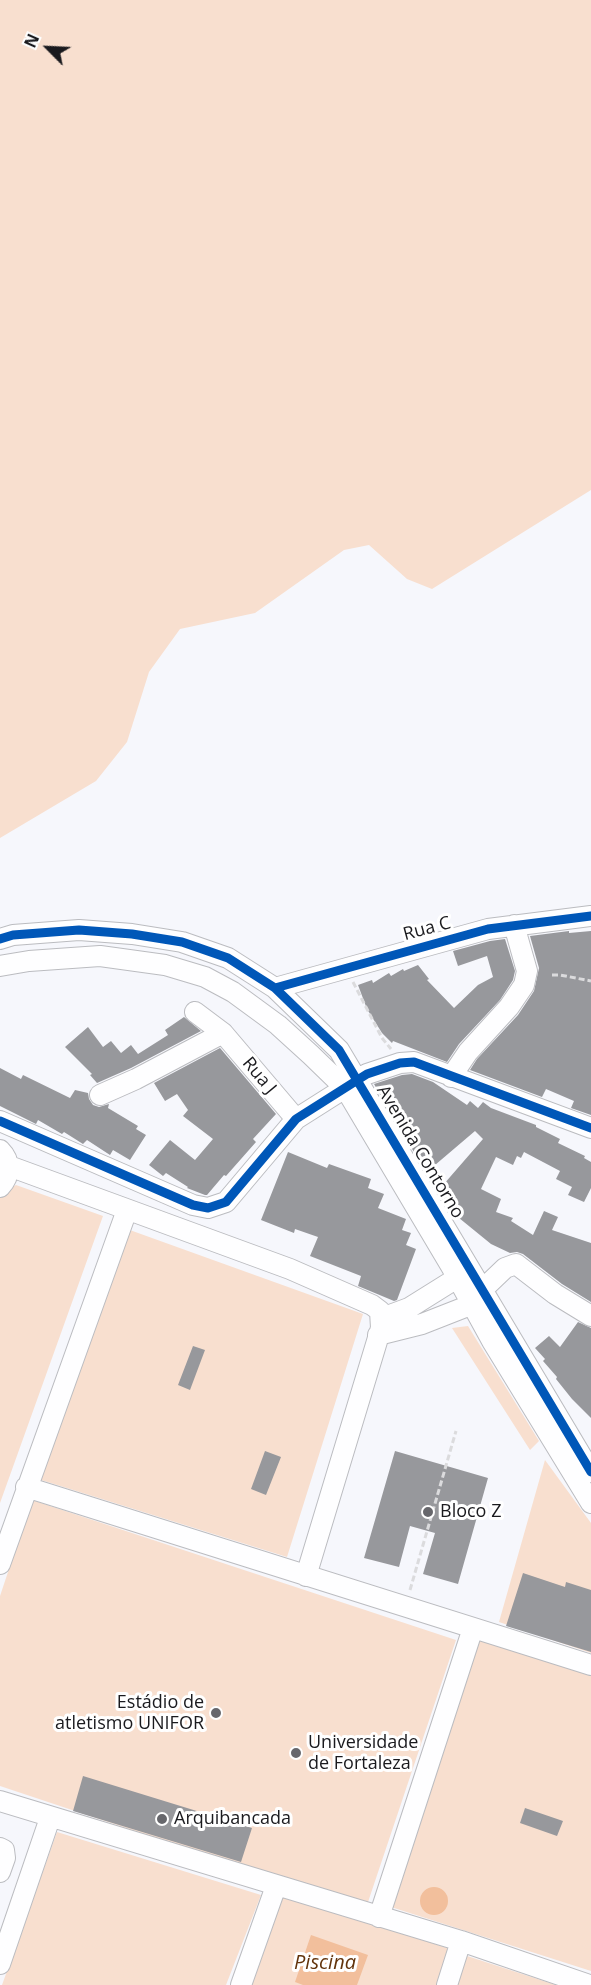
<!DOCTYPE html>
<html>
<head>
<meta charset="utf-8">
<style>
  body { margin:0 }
  #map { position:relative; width:591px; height:1985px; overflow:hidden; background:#f6f7fc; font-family:"Open Sans",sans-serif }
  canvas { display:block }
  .north { position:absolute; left:18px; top:18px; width:60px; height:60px; -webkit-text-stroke:4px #fff; paint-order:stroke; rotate:294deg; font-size:16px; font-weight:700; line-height:24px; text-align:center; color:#1a1a1e }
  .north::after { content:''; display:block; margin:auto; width:21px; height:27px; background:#1a1a1e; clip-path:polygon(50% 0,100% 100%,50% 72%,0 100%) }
</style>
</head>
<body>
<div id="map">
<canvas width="591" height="1985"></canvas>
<div class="north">N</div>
</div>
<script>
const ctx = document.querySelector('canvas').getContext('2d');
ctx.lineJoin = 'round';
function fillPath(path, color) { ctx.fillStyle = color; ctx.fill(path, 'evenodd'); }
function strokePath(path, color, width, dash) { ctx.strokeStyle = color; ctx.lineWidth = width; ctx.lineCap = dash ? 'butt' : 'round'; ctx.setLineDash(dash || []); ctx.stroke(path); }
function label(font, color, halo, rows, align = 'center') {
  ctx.font = font + ' "Open Sans",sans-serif'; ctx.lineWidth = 6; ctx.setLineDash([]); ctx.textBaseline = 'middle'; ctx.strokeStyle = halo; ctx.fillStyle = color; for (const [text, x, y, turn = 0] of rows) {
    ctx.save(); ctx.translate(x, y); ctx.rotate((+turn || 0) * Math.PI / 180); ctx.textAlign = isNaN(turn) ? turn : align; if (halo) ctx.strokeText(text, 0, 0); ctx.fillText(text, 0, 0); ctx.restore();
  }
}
fillPath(new Path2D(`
  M0 0H591V490L432 589 407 579 369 545 344 550 255 613 180 629 149 672 127 742 96 781 0 838Z
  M16 1185 103 1216 0 1503V1194Z
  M127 1229 363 1314 287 1557 38 1479Z
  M468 1326 539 1441 530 1450 452 1328Z
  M545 1460 591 1523V1653L499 1622Z
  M32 1500 456 1640 366 1908 0 1786V1596Z
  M476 1633 591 1671V1971L391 1907Z
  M57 1832 261 1895 226 1985H2Z
  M277 1895 454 1950 443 1985H245Z
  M461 1954 556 1985H452Z`), '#f8dfcf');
fillPath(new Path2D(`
  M420 1901a14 14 0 1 1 28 0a14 14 0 1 1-28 0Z
  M311 1935 368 1955 357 1985H303L295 1982Z`), '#f2bf9c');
fillPath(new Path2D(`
  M569 931V933L591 931V1115L571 1108 574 1101 546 1089 542 1097 470 1070 477 1059 518 1015 534 991 539 968 530 936Z
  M505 939 515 971 513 980 500 1000 459 1044 447 1062 393 1041 392 1043 382 1033 367 1009 358 985 372 980 373 983 389 973 391 976 403 969 404 971 418 965 429 979 427 980 454 1008 478 985 493 977 487 956 458 966 453 951 490 941Z
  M184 1017 201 1031 131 1068 97 1083 90 1075 92 1074 65 1047 88 1027 103 1047 111 1041 121 1053 131 1045 138 1054 168 1035 165 1030Z
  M220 1048 276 1114 253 1139 256 1142 226 1176 224 1175 207 1195H205L187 1188 188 1187 166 1173 163 1176 149 1165 170 1140 195 1160 213 1139 183 1116 188 1110 177 1094 165 1101 154 1083Z
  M0 1068 21 1079 23 1075 70 1098 75 1090 88 1093 89 1099 93 1105 99 1107 109 1104 108 1108 138 1126 136 1129 146 1135 130 1160 113 1150 110 1155 87 1140 83 1144 64 1132 62 1134 38 1120 36 1124 0 1106Z
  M412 1074 433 1082 467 1105 470 1101 478 1108 483 1102 491 1108 536 1125V1127L560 1139 558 1143 585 1156 584 1158 591 1162V1188L584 1202 568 1195 572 1187 556 1179 560 1171 524 1152 521 1158 517 1156 513 1165 496 1157 481 1189 501 1199 496 1212 513 1218 511 1221 533 1235 544 1211 558 1217 552 1230 591 1243V1302L562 1284 523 1254 517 1252 510 1253 491 1244 448 1209 437 1192 483 1139 475 1131 428 1171 418 1159 374 1084 402 1075Z
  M288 1152 327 1168 329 1164 371 1179 368 1188 384 1194 378 1208 406 1219 402 1230 411 1233 406 1245 416 1249 397 1300 394 1301 358 1286 361 1276 310 1256 318 1237 295 1229 294 1233 261 1220Z
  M578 1322 591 1328V1418L572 1399 556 1379 557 1377 543 1361 545 1359 535 1348 549 1336 560 1347Z
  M193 1346 205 1350 190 1390 178 1385Z
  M265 1451 281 1457 266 1495 251 1489Z
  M395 1451 488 1478 458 1584 423 1574 435 1533 410 1526 399 1567 364 1558Z
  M523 1573 565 1587 566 1582 591 1590V1652L506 1626Z
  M83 1776 252 1828 241 1862 73 1811Z
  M525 1808 563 1821 557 1836 520 1823Z`), '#97989c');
const minor = new Path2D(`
  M0 939 13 935 79 930 132 934 182 942 228 958 275 988 339 1050 591 1472
  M0 966 29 961 100 956 165 965 205 977 233 992 278 1025 311 1055 345 1088 452 1268 492 1341 591 1503
  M275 988 488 929 591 916
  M195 1012 223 1033 296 1119
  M451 1077 468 1052 509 1007 524 985 527 971 514 925
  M100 1095 136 1079 223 1033
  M0 1121 193 1205 208 1208 226 1202 296 1119 367 1074 400 1063 414 1062 591 1128
  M0 1150C11 1161 11 1175 0 1187
  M9 1166 290 1269 372 1305 380 1311 381 1328 306 1576
  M482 1290 505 1268 516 1264 555 1294 591 1316
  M382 1318 409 1308 457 1278
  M378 1335 422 1324 473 1304
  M26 1487 591 1665
  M0 1564 127 1210
  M0 1801 461 1941 589 1985
  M0 1848 4 1850 5 1858 0 1872
  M379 1917 473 1628
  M0 1964 50 1818
  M241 1985 276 1886
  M447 1985 461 1941`);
strokePath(minor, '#bbbcc0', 22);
strokePath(new Path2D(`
  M552 975H560L591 981
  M353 982 382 1038 391 1049
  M410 1590 456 1431`), '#dbdbdd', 3, [6, 3]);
strokePath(minor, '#fefeff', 20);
strokePath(new Path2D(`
  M0 939 13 935 79 930 132 934 182 942 228 958 275 988 339 1050 591 1472
  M275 988 488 929 591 916
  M0 1121 193 1205 208 1208 226 1202 296 1119 367 1074 400 1063 414 1062 591 1128`), '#0057b8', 9);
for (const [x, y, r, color] of [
  [428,1512,6,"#67676c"],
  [216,1713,6,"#67676c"],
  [296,1753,6,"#67676c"],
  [162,1819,6,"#67676c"]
]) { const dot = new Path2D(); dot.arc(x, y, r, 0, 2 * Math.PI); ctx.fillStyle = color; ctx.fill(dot); strokePath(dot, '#fff', 2); }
label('18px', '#1a1a1e', '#fff', [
  ["Rua C",427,929,-15],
  ["Rua J",259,1076,50],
  ["Avenida Contorno",420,1152,59]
]);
label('18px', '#1a1a1e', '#fff', [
  ["Bloco Z",440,1512],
  ["Estádio de",204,1703,"right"],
  ["atletismo UNIFOR",204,1724,"right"],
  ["Universidade",308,1743],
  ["de Fortaleza",308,1764],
  ["Arquibancada",174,1819]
], 'left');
label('italic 20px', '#63340c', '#fff', [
  ["Piscina",325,1963]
]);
</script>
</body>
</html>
